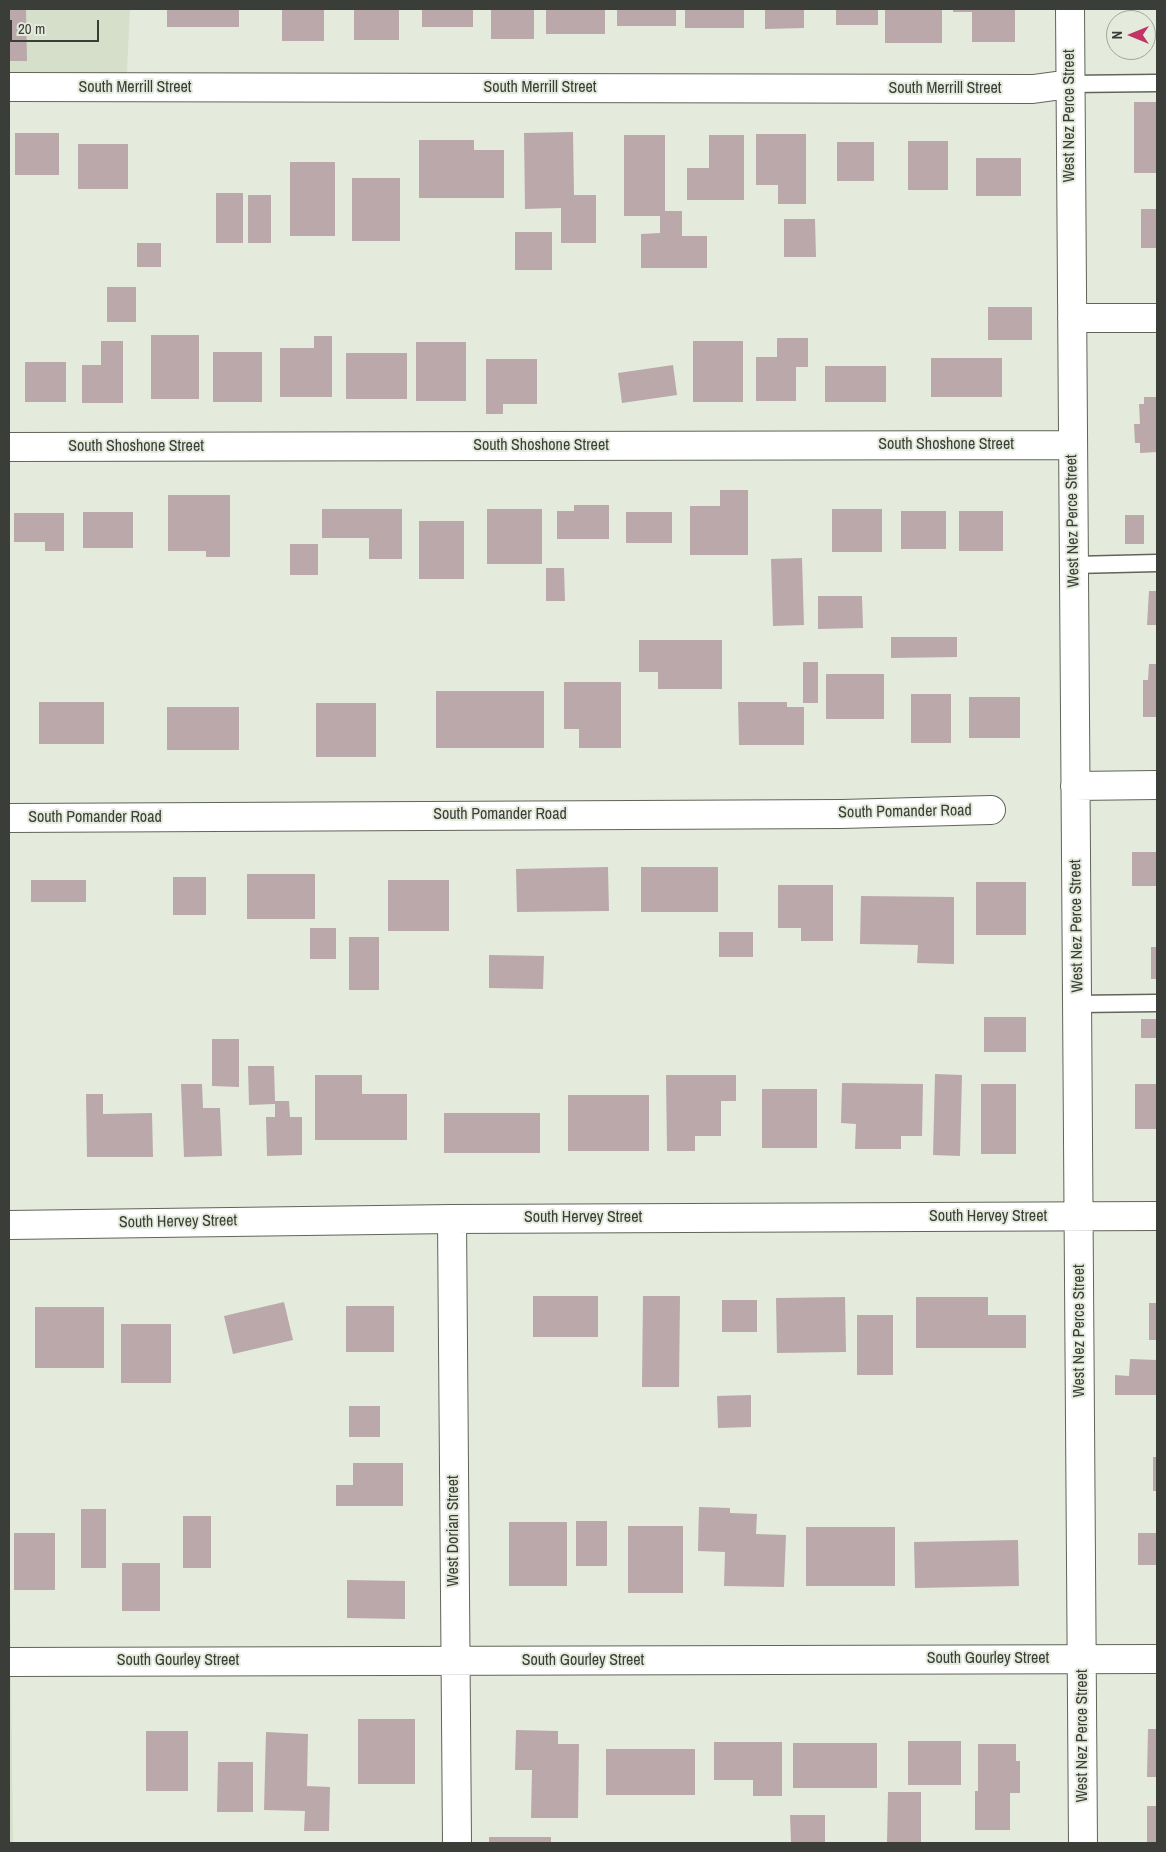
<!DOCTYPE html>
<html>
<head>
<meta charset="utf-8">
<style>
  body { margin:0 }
  #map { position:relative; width:1166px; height:1852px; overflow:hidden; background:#e4ebdc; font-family:"Archivo Narrow",sans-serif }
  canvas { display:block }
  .frame { position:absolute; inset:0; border:10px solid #3b3e38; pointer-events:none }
  .north { position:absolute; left:1106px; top:10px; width:50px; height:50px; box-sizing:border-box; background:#e4ebdc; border:1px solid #a0a69a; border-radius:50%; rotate:270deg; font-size:14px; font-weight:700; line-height:20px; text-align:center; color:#3b3e38 }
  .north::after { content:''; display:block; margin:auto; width:18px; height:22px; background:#c13465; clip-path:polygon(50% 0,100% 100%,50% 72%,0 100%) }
  .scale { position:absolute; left:10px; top:20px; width:89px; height:22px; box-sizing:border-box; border:2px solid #3b3e38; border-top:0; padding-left:6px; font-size:15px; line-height:18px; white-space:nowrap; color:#3b3e38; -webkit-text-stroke:4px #e4ebdc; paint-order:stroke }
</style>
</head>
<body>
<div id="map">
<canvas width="1166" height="1852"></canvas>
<div class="frame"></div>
<div class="north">N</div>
<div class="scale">20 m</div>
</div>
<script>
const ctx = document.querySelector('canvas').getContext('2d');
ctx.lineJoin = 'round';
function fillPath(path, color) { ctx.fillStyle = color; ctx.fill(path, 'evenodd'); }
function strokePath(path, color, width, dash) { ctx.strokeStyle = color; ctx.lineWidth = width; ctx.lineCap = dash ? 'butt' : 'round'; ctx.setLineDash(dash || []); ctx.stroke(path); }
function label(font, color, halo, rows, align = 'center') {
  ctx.font = font + ' "Archivo Narrow",sans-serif'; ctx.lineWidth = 4; ctx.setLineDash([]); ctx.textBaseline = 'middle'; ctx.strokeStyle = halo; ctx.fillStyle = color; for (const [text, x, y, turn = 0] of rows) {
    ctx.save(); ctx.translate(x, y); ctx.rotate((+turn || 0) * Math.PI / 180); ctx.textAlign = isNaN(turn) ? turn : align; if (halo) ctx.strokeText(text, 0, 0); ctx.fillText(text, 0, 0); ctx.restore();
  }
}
fillPath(new Path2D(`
  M9 9H130L127 73 9 76Z
  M9 1506 13 1843H9Z`), '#d6dfca');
fillPath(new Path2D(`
  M9 9H26L27 61H9Z
  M167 9H239V27H167Z
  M282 9H324V41H282Z
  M354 9H399V40H354Z
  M422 9H473V27H422Z
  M491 9H534V39H491Z
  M546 9H605V34H546Z
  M617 9H676V26H617Z
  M685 9H744V28H685Z
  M765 9H804V28L765 29Z
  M836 9H878V25H836Z
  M885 9H942V43H885Z
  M953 9H1015V42H972V12H953Z
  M1134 102H1157V173H1134Z
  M573 132 574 195H596V243H561V208L525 209 524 133Z
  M15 133H59V175H15Z
  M756 134H806V204H778V185H756Z
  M624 135H665V211H682V236H707V268H641V234L660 233V216H624Z
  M709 135H744V200H687V168H709Z
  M419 140H474V150H504V198H419Z
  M908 141H948V190H908Z
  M837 142H874V181H837Z
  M78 144H128V189H78Z
  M976 158H1021V196H976Z
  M290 162H335V236H290Z
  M352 178H400V241H352Z
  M216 193H243V243H216Z
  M248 195H271V243H248Z
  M1141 209H1157V248H1141Z
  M784 219H815L816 257H784Z
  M515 232H552V270H515Z
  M137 243H161V267H137Z
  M107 287H136V322H107Z
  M988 307H1032V340H988Z
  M151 335H199V399H151Z
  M314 336H332V397H280V348H314Z
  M777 338H808V367H796V401H756V357H777Z
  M101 341H123V403H82V365H101Z
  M693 341H743V402H693Z
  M416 342H466V401H416Z
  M213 352H262V402H213Z
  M346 353H407V399H346Z
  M931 358H1002V397H931Z
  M486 359H537V404H503V414H486Z
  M25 362H66V402H25Z
  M673 365 677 395 622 403 618 373Z
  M825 366H886V402H825Z
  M1144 397H1157V452L1140 453V443H1135L1134 424H1140L1139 404H1144Z
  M720 490H748V555H690V506H720Z
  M168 495H230V557H206V551H168Z
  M574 505H609V539H557V511H574Z
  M322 509H402V559H369V538H322Z
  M487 509H542V564H487Z
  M832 509H882V552H832Z
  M901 511H946V549H901Z
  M959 511H1003V551H959Z
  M83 512H133V548H83Z
  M626 512H672V543H626Z
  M14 513H64V551H45V542H14Z
  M1125 515H1144V544H1125Z
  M419 521H464V579H419Z
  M290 544H318V575H290Z
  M802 558 804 625 773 626 771 559Z
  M546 568H564L565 601H546Z
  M1149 591H1157V625H1147Z
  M818 596H862L863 628 818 629Z
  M891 637H957V657L891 658Z
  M639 640H722V689H658V672H639Z
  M803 662H818V703H803Z
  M1149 664H1157V717H1143V680H1148Z
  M826 674H884V719H826Z
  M564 682H621V748H579V729H564Z
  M436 691H544V748H436Z
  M911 694H951V743H911Z
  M969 697H1020V738H969Z
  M39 702H104V744H39Z
  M738 702H787V707H804V745H739Z
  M316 703H376V757H316Z
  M167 707H239V750H167Z
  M1132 852H1157V886H1132Z
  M608 867 609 911 517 912 516 869Z
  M641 867H718V912H641Z
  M247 874H315V919H247Z
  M173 877H206V915H173Z
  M31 880H86V902H31Z
  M388 880H449V931H388Z
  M976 882H1026V935H976Z
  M778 885H833V941H801V928H778Z
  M861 896 954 897V964L917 963 918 945 860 944Z
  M310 928H336V959H310Z
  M719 932H753V957H719Z
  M349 937H379V990H349Z
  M1151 947H1157V979H1151Z
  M489 955 544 956 543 989 489 988Z
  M984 1017H1026V1052H984Z
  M1141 1019H1157V1038H1141Z
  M212 1039H239V1087L212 1086Z
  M248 1066H274L275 1101H289L290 1117H302V1155L267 1156 266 1117H275V1104L249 1105Z
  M935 1074 962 1075 960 1156 933 1155Z
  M315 1075H362V1094H407V1140H315Z
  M666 1075H736V1101H721V1136H695V1151H667Z
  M842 1083 923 1084 922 1136H901V1149H855L856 1124 841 1123Z
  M181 1084H202L203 1108H220L222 1156 184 1157Z
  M981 1084H1016V1154H981Z
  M1135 1084H1157V1129H1135Z
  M762 1089H817V1148H762Z
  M86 1094H103V1114L152 1113 153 1157H87Z
  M568 1095H649V1151H568Z
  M444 1113H540V1153H444Z
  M533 1296H598V1337H533Z
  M643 1296H680L679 1387H642Z
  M845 1297 846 1352 777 1353 776 1298Z
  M916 1297H988V1315H1026V1348H916Z
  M722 1300H757V1332H722Z
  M284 1302 293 1340 233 1354 224 1316Z
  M1149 1303H1157V1340H1149Z
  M346 1306H394V1352H346Z
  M35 1307H104V1368H35Z
  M857 1315H893V1375H857Z
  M121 1324H171V1383H121Z
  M1130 1359 1157 1360V1395H1115V1375L1129 1376Z
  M751 1395V1427L718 1428 717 1396Z
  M349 1406H380V1437H349Z
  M1153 1457H1157V1491H1153Z
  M353 1463H403V1506H336V1485H353Z
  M699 1507 730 1508V1513L757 1514 756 1534 786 1535 784 1587 724 1586 725 1552 698 1551Z
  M81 1509H106V1568H81Z
  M183 1516H211V1568H183Z
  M576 1521H607V1566H576Z
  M509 1522H567V1586H509Z
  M628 1526H683V1593H628Z
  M806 1527H895V1586H806Z
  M14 1533H55V1590H14Z
  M1138 1533H1157V1565H1138Z
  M1018 1540 1019 1586 915 1588 914 1542Z
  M122 1563H160V1611H122Z
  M347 1580 405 1581V1619L347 1618Z
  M358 1719H415V1784H358Z
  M1148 1729H1157V1777H1147Z
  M516 1730 558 1731V1744H579L578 1818H531L532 1770H515Z
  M146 1731H188V1791H146Z
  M266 1732 308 1734 307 1786 330 1787 329 1831H304L305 1811 264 1810Z
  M908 1741H961V1785H908Z
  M714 1742H782V1796H753V1780H714Z
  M793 1743H877V1788H793Z
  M978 1744H1016V1761H1020V1793H1010V1830H975V1791H978Z
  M606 1749H695V1795H606Z
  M218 1762H253V1812H217Z
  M888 1792H921V1843H887Z
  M1147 1806H1157V1843H1147Z
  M790 1815H825V1843H791Z
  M489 1837H551V1843H489Z`), '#baa8ab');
const lane = new Path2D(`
  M1070 84 1157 83
  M1074 565 1157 563
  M1077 1004 1157 1003`);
const street = new Path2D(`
  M1070 9 1083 1843
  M9 87 1033 89 1070 84
  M1072 318H1157
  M9 447 1073 445
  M1075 786 1157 785
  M9 818 841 814 991 810
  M452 1219 457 1843
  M9 1225 452 1219 1157 1216
  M9 1662 1157 1659`);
strokePath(lane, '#606558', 19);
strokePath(street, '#606558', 30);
strokePath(lane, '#fff', 16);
strokePath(street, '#fff', 28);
label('16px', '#3b3e38', '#e4ebdc', [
  ["South Merrill Street",135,88],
  ["South Merrill Street",540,88],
  ["South Merrill Street",945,89],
  ["West Nez Perce Street",1070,116,-90],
  ["South Shoshone Street",946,445],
  ["South Shoshone Street",541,446],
  ["South Shoshone Street",136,447],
  ["West Nez Perce Street",1073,521,-91],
  ["South Pomander Road",905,812,-1],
  ["South Pomander Road",500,815],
  ["South Pomander Road",95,818],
  ["West Nez Perce Street",1077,926,-91],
  ["South Hervey Street",988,1217],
  ["South Hervey Street",583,1218],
  ["South Hervey Street",178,1222,-1],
  ["West Nez Perce Street",1080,1331,-90],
  ["West Dorian Street",454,1531,-90],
  ["South Gourley Street",988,1659],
  ["South Gourley Street",178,1661],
  ["South Gourley Street",583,1661],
  ["West Nez Perce Street",1083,1736,-90]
]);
</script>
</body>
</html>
